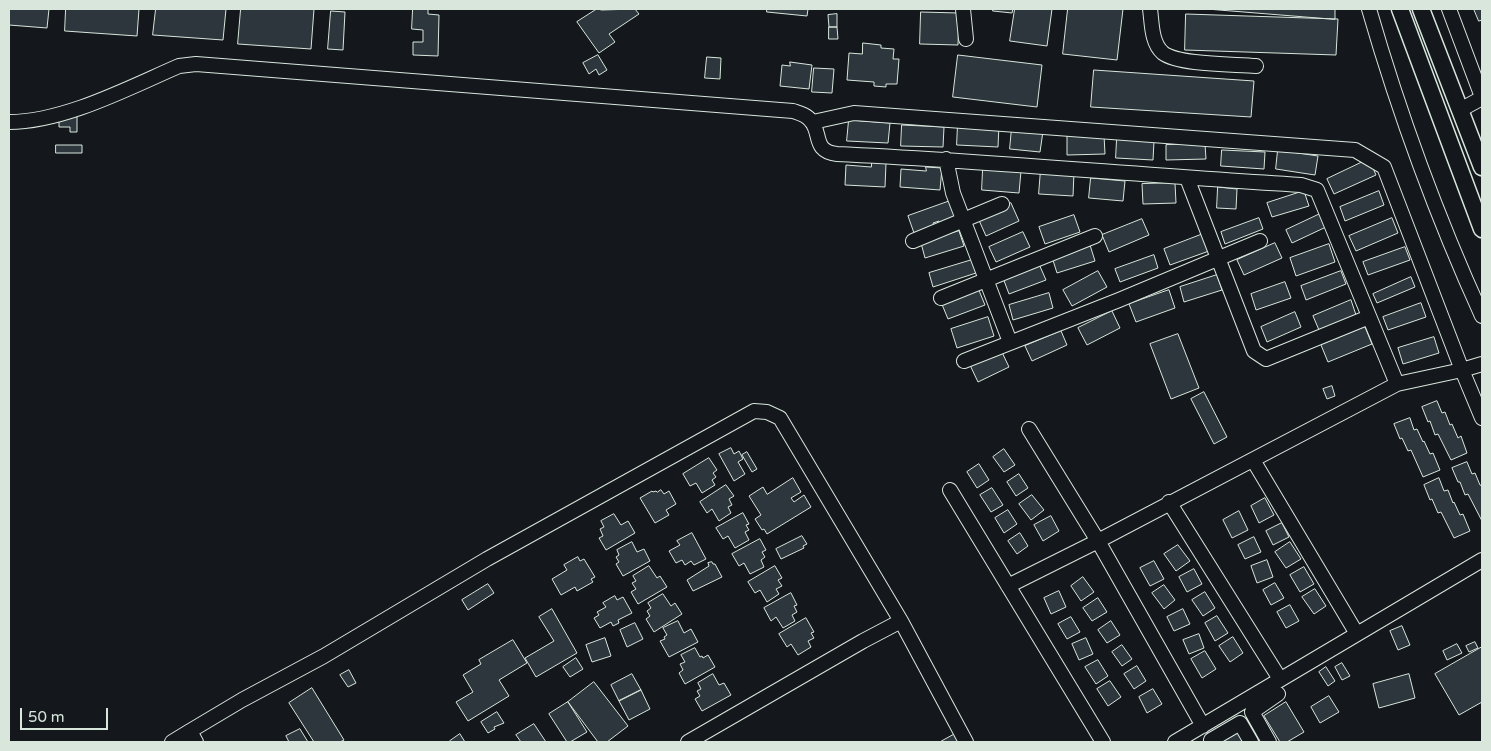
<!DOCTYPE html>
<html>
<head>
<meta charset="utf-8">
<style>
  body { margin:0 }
  #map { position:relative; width:1491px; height:751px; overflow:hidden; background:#14181c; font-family:"Varela Round",sans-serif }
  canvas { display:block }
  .frame { position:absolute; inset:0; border:10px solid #d8e6dc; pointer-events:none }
  .scale { position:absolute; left:20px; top:708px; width:88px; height:22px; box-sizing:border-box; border:2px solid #d8e6dc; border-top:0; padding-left:6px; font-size:15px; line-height:18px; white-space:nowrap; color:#d8e6dc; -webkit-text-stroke:4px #14181c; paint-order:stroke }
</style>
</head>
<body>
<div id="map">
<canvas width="1491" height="751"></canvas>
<div class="frame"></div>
<div class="scale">50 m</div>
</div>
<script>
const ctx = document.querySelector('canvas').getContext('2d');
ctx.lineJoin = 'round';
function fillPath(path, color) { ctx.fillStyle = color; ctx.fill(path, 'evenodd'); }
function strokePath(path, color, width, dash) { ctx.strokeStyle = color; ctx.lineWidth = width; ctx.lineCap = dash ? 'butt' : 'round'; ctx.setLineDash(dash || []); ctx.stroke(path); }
const building = new Path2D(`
  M9 9H49L47 28 9 25Z
  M66 9H139L137 36 65 31Z
  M156 9H226L223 40 153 35Z
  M241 9H314L311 49 238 44Z
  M413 9H428V14L439 15 438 56 413 55V42H423V30L412 29Z
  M597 9 602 10 635 9 639 14 609 34 615 42 599 53 577 22Z
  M767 9H808L807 16 767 12Z
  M993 9H1013L1012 13 993 11Z
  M1015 9H1052L1047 46 1010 41Z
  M1068 9H1123L1117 60 1063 54Z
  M1207 9H1335V19Z
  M1474 9H1482V20L1479 21Z
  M331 11 345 12 343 50 328 49Z
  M921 12 959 13 958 45 920 44Z
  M837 14V27H829L828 15Z
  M1186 14 1338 19 1336 55 1185 50Z
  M829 27H837L838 39H829Z
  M863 43 881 45V48L894 49 893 59H899L897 84H886V87L874 86V82L847 80 849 53 862 54Z
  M598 55 607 70 599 75 596 69 589 74 583 63Z
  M958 55 1042 65 1037 107 953 97Z
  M707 57 721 58 720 79 705 78Z
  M790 62 812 65 809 89 780 86 782 65 790 66Z
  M814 68 834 69 832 93 812 92Z
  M1094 70 1254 81 1251 117 1091 107Z
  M77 117V132H70V127H59V118Z
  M849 120 890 123 888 143 847 141Z
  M958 123 999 125 998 147 957 145Z
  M902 125 944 127 943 147 901 146Z
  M1012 127 1043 131 1040 152 1010 149Z
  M1104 135 1105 154 1067 155V136Z
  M1117 139 1154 141 1153 160 1116 158Z
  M1205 144 1206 159 1166 160V145Z
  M56 145H82V153H56Z
  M1222 150 1265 152 1264 169 1221 166Z
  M1278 150 1318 156 1315 175 1276 169Z
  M1369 159 1376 175 1334 194 1327 179Z
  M872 162 886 163 885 187 845 185 846 165 871 167Z
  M926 167 942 168 940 190 900 187 901 169 926 171Z
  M983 169 1021 171 1019 193 982 190Z
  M1041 169 1074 172 1073 196 1039 194Z
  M1091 178 1125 181 1123 201 1089 198Z
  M1175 183 1176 203 1143 204 1142 184Z
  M1218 187 1237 189 1236 209 1217 208Z
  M1304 191 1309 206 1272 217 1267 203Z
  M1379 191 1384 205 1345 221 1340 207Z
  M950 201 956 217 939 223V221L933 223 934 226 914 233 908 216Z
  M1011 203 1019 221 986 236 978 218Z
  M1320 214 1326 227 1292 243 1286 230Z
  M1074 215 1080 232 1045 244 1039 227Z
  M1259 218 1263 229 1225 244 1221 232Z
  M1392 218 1398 233 1356 251 1349 236Z
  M1142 219 1149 235 1109 252 1102 235Z
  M959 231 964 246 925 258 921 243Z
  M1023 232 1030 247 996 262 989 247Z
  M1203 234 1209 251 1170 265 1164 249Z
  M1275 243 1282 258 1244 275 1237 260Z
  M1329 244 1335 262 1296 276 1290 258Z
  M1090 245 1095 261 1057 273 1052 257Z
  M1405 247 1410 260 1368 275 1363 262Z
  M1154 255 1158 268 1120 282 1115 269Z
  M972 260 976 273 933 287 929 273Z
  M1039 264 1046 280 1009 294 1003 278Z
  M1098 271 1107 287 1072 306 1063 290Z
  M1341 271 1346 284 1306 300 1301 286Z
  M1217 275 1222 290 1184 302 1180 287Z
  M1411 277 1415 287 1377 303 1373 294Z
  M1285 282 1291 298 1256 310 1251 294Z
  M978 288 985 305 948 319 941 302Z
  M1169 290 1175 308 1136 322 1129 304Z
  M1049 293 1053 308 1013 320 1009 305Z
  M1351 300 1356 315 1319 330 1313 316Z
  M1421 303 1426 317 1388 330 1383 317Z
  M1112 311 1120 328 1087 345 1078 328Z
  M1295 312 1301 327 1267 342 1261 327Z
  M988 317 994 336 957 348 951 329Z
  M1365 327 1372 344 1328 362 1321 345Z
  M1061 331 1067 345 1032 361 1025 346Z
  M1178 334 1199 388 1171 399 1150 344Z
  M1434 337 1439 353 1403 364 1398 348Z
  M1000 348 1009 367 978 382 969 363Z
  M1332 386 1335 396 1327 399 1323 389Z
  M1204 392 1227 437 1214 444 1191 399Z
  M1437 401 1442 413 1445 412 1450 425 1452 424 1458 438 1461 436 1467 453 1451 460 1438 434 1435 435 1430 421 1428 422 1422 407Z
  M1410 418 1414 430 1417 429 1423 442 1424 441 1430 454 1433 453 1440 470 1423 477 1411 450 1408 451 1402 438 1400 439 1394 424Z
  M731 448 734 454 739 451 743 459 738 462 745 474 734 481 719 454Z
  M1004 449 1015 465 1004 472 993 457Z
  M747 452 757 469 752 472 742 455Z
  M709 458 717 470 713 473 716 477 712 480 715 485 702 493 696 483 690 486 683 474Z
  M1467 462 1472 474 1475 473 1480 485 1482 486V521L1468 494 1465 495 1460 482H1458L1452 468Z
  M979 464 989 480 977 488 967 472Z
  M1019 474 1028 488 1016 496 1007 482Z
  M793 478 801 492 791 498 794 502 804 495 811 507 767 534 764 529 762 530 755 519 761 515 749 496 763 487 767 494Z
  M1439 478 1444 491 1448 490 1453 503 1454 502 1460 515 1463 514 1470 531 1454 538 1441 512 1438 513 1432 499 1430 500 1424 485Z
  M726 485 734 496 729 499 732 505 728 507 731 513 719 521 712 509 707 513 700 502Z
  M992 488 1003 505 991 512 980 495Z
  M661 490 664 494 669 491 676 504 666 510 669 515 655 523 640 498 652 491 653 492 656 491 657 492Z
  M1032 495 1044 510 1031 520 1019 504Z
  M1265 498 1274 515 1259 523 1251 506Z
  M1008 510 1017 524 1004 533 995 518Z
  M1239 511 1248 530 1232 538 1223 520Z
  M743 513 749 524 746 525 749 530 745 532 749 540 735 548 728 536 723 539 716 528Z
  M614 514 621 525 628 521 635 533 606 550 599 538 603 536 600 529 604 527 601 521Z
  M1051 516 1059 531 1043 541 1034 525Z
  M1282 523 1289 537 1273 545 1266 531Z
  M692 533 706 559 694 565 691 561 685 565 682 560 676 563 669 551 680 545 677 541Z
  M1020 533 1028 546 1017 554 1008 541Z
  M802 536 807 544 803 546 804 548 781 559 776 549Z
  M1254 537 1261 552 1245 559 1238 545Z
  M760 539 766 550 762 552 765 557 761 560 764 567 750 574 744 563 739 566 732 554Z
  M632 542 637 552 644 549 650 561 623 576 616 564 619 562 616 557 619 555 617 550Z
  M1290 542 1301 559 1286 568 1275 552Z
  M1178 545 1190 561 1176 571 1164 554Z
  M578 557 580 561 584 559 595 577 591 579 593 582 577 591 575 587 561 595 552 579 567 570 564 565Z
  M1267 560 1273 577 1257 583 1251 566Z
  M1154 561 1164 579 1150 586 1140 568Z
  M712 562 713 564H715L722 577 693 591 687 580 709 566 708 563Z
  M649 566 657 578 660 576 667 587 638 604 631 592 636 589 632 583 636 581 633 576Z
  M775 566 782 578 778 580 782 586 776 589 779 594 767 602 760 590 755 593 748 582Z
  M1304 567 1314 584 1300 592 1290 575Z
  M1194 569 1202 584 1187 592 1179 577Z
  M1083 577 1094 592 1081 601 1071 586Z
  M1275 583 1284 598 1271 605 1263 590Z
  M488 584 494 593 468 610 462 600Z
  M1164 585 1175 600 1164 609 1152 593Z
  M1315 589 1326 606 1314 614 1302 597Z
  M1059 591 1066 607 1051 614 1044 598Z
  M1205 592 1215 608 1203 616 1192 600Z
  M791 593 797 605 794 606 797 612 792 615 795 621 783 628 776 617 771 621 764 608Z
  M663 594 671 606 675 603 682 614 654 632 646 619 650 616 647 611 651 608 648 603Z
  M615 596 617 600 623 597 632 613 618 620 619 623 613 626 611 622 600 628 594 618 599 615 597 612 606 607 603 603Z
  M1098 598 1107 612 1092 621 1083 608Z
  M1290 605 1299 621 1286 628 1277 612Z
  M552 609 577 653 536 677 525 658 554 641 539 617Z
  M1183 609 1190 624 1174 631 1167 617Z
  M1217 616 1228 633 1215 641 1205 623Z
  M1071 617 1080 632 1067 639 1058 624Z
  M806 618 814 632 811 633 814 638 808 641 811 647 798 655 791 644 787 647 779 634Z
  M678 621 684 633 691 629 698 642 669 657 660 641 665 639 664 637 667 635 663 628Z
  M1111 621 1120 635 1107 643 1098 630Z
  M635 623 643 639 627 647 620 630Z
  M1402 626 1410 645 1398 650 1390 631Z
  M1199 634 1204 648 1189 654 1183 640Z
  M1233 637 1243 653 1230 662 1219 646Z
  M605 638 611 656 592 662 586 645Z
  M1086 638 1093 654 1079 660 1072 644Z
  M513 640 527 663 499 680 509 696 468 721 456 702 473 692 463 675 481 664 479 660Z
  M1475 642 1478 648 1469 652 1466 646Z
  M1457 644 1462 653 1447 660 1443 651Z
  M1122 645 1132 659 1122 666 1112 652Z
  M1482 647V702L1459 715 1435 674Z
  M695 648 700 657 702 656 703 658 708 655 715 667 685 684 679 673 683 670 680 664 685 662 681 655Z
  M1205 651 1216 669 1202 678 1191 659Z
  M576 658 583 669 570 677 563 667Z
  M1098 660 1108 676 1096 684 1085 667Z
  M1342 663 1350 676 1342 680 1335 667Z
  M1137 666 1146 681 1134 689 1124 674Z
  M1326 667 1335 681 1328 686 1319 672Z
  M349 670 356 683 348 687 340 675Z
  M632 674 641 690 619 701 611 685Z
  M713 674 719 685 724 683 731 695 702 711 695 699 700 696 697 691 701 689 698 683Z
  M1409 674 1415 698 1379 708 1373 684Z
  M1110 681 1121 697 1108 706 1097 689Z
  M594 682 628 726 607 742H598L568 702Z
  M312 688 344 740 340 742H314L289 703Z
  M1153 689 1162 704 1147 713 1139 697Z
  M641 690 650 709 629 720 619 701Z
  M1329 696 1339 712 1320 723 1311 707Z
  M568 702 587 732 570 742H567L549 714Z
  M1286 702 1304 732 1287 742H1280L1264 716Z
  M497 712 504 723 494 727 495 729 488 733 481 722Z
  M534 724 546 742H521L516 735Z
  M300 729 308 742H289L286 736Z
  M1240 731 1246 742H1219Z
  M460 734 465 742H451L450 741Z
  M955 734 960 742H940Z`);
fillPath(building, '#2c363c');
strokePath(building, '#d8e6dc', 1);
const minor = new Path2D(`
  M963 9 966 39
  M1150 9C1152 22 1151 43 1163 53 1179 65 1234 64 1256 66
  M1369 9C1399 113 1437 217 1482 316
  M1449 9 1482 97
  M1460 110 1482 98
  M9 122C64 122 128 88 179 66L196 64 793 111C799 113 807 115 811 121 822 133 812 151 837 154 992 161 1147 176 1301 185L1317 190 1397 384
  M813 122 854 113 1355 150 1384 167 1462 370 1482 418
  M946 159 953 193 1010 342
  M1187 178 1254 351 1266 359 1369 317
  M913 241 1002 204
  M941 298 1095 236
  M964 361 1119 300 1260 241
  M1029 429 1098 541 1203 726
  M1253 460 1357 634
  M950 490 1103 742
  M1169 502 1280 679
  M1008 586 1098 541 1397 384 1462 370 1482 364
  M1211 740 1240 723 1251 742
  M172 742 190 731
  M196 742 190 731 242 700 324 656 487 559 754 411 767 412 780 418 901 621 966 742
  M688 742 863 641 901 621
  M1175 742 1482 560
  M1269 742 1252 712 1278 694`);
const major = new Path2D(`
  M1400 9 1482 229
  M1421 9 1482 167`);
strokePath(minor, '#d8e6dc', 16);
strokePath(major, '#d8e6dc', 19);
strokePath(minor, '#14181c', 14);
strokePath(major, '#14181c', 16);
</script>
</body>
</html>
